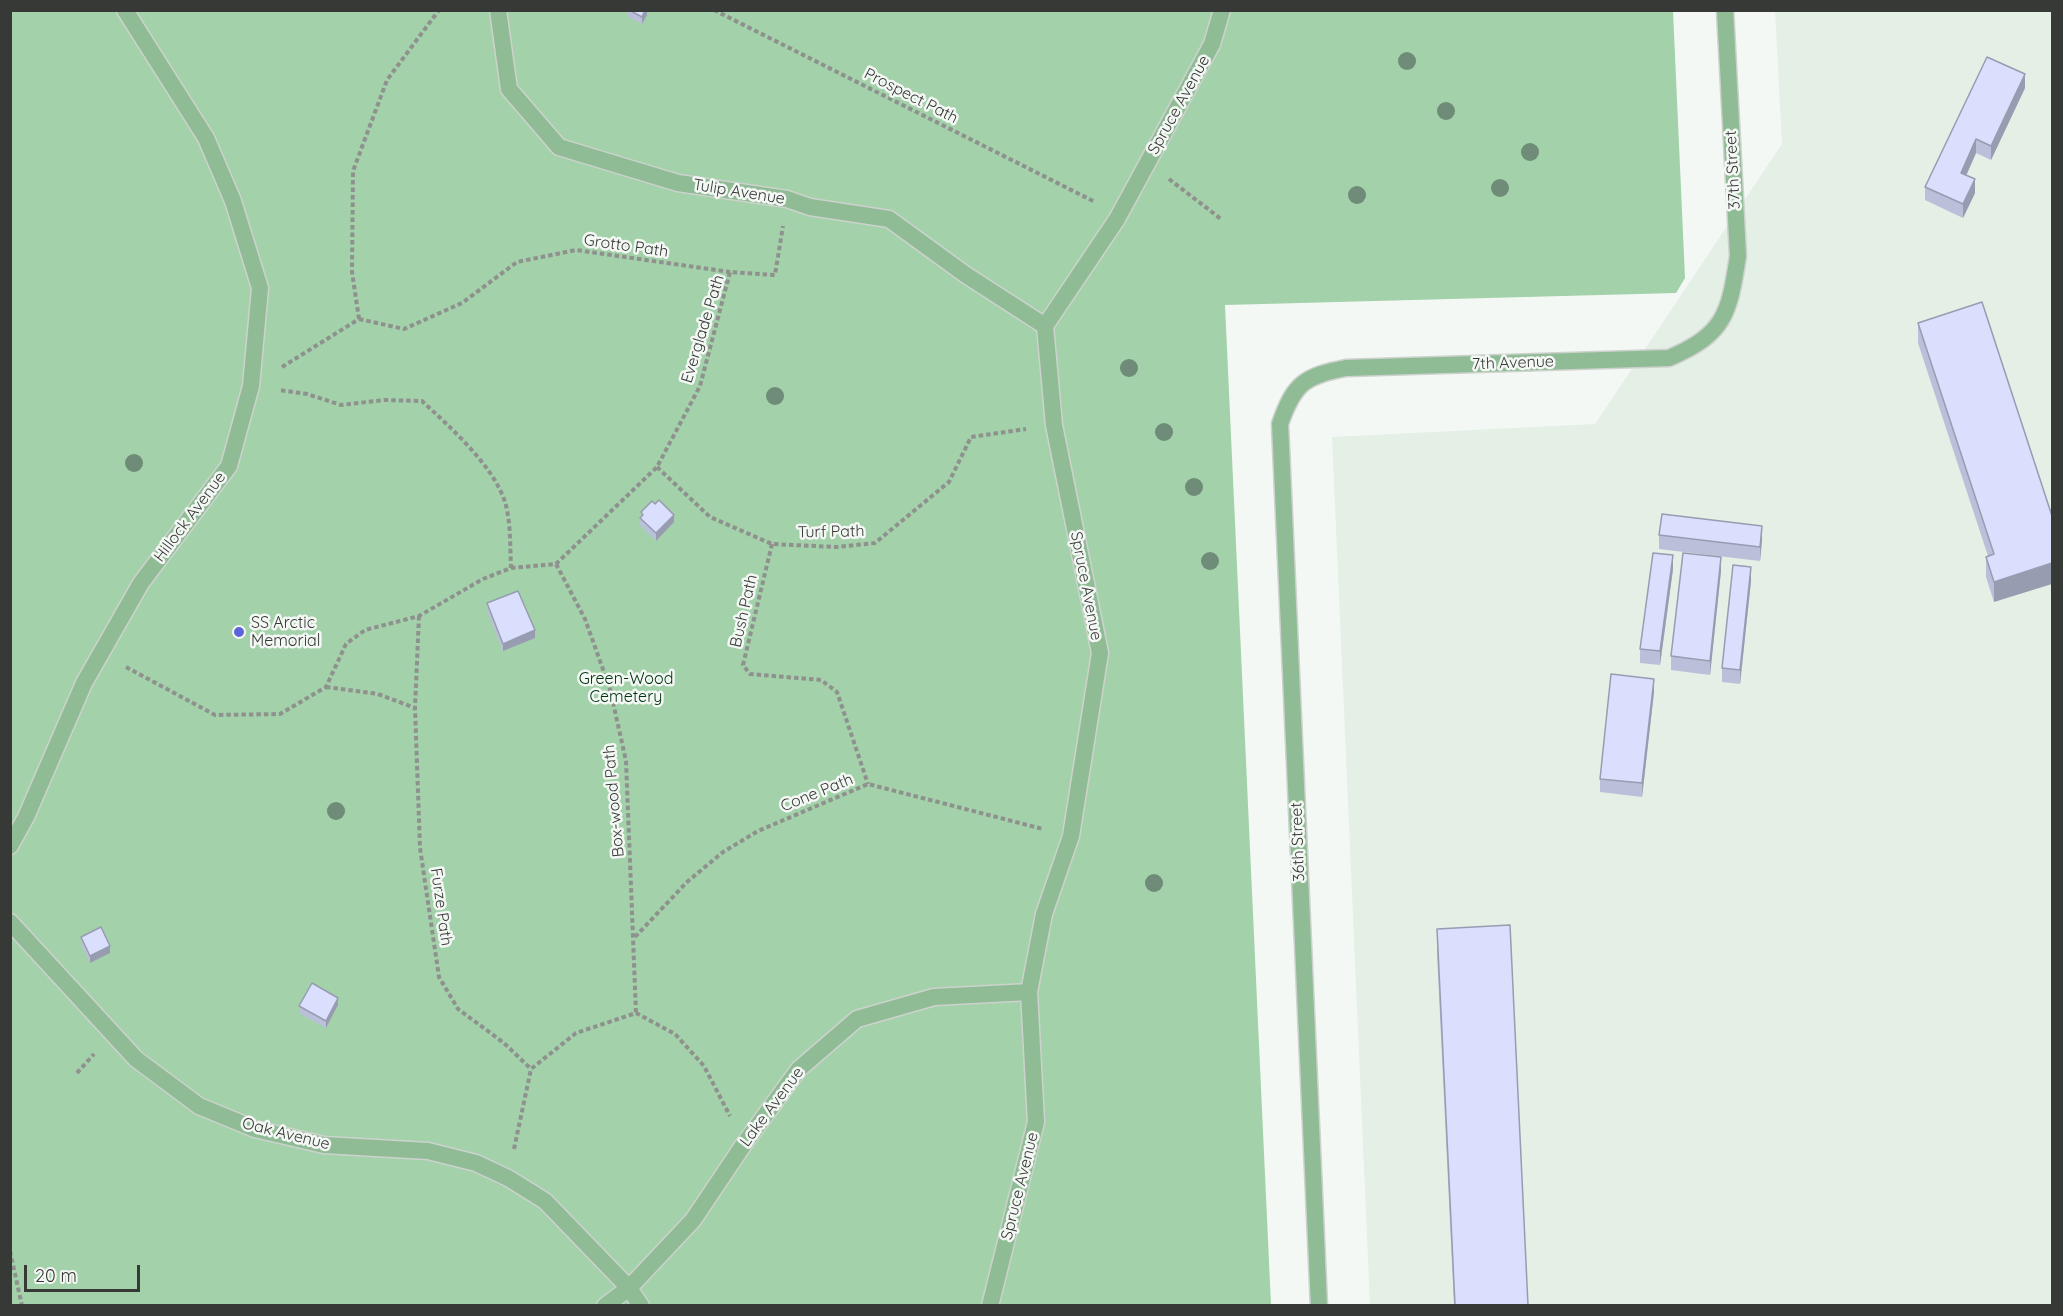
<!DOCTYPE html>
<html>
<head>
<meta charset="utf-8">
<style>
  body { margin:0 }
  #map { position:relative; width:2063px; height:1316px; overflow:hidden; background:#f4f8f4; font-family:Quicksand,sans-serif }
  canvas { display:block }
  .frame { position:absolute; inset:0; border:12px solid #373937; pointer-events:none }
  .scale { position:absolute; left:24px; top:1265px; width:116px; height:27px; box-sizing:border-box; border:3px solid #373937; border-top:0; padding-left:8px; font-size:18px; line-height:21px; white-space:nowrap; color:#373937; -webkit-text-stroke:4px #f4f8f4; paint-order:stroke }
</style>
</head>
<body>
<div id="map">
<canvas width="2063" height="1316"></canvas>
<div class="frame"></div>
<div class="scale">20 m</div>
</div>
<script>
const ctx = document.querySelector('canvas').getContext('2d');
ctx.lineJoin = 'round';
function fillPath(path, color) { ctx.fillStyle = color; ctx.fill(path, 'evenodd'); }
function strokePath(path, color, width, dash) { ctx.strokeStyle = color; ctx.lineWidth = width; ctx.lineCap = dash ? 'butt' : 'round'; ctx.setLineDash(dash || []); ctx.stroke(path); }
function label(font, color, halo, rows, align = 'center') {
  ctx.font = font + ' Quicksand,sans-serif'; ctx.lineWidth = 5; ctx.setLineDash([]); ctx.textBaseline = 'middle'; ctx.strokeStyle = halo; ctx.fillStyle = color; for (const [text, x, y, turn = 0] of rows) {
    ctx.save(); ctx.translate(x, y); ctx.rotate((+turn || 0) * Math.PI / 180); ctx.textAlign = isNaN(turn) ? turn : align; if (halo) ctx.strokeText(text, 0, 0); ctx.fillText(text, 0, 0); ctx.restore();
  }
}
fillPath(new Path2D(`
  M1775 11H2052V1305H1370L1332 437 1595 424 1782 144Z`), '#e4efe6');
fillPath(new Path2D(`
  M10 11H1673L1685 278 1676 293 1225 305 1271 1305H11Z`), '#a3d1a9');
const service = new Path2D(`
  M498 10 509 89 559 147 678 183 787 199 810 207 889 219 966 275 1045 326
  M10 846 26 817 84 683 141 583 229 466 251 386 260 288 233 201 206 138 125 10
  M10 922 136 1059 199 1106 255 1129 324 1145 428 1151 476 1163 508 1178 545 1201 629 1288 641 1306
  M605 1306 629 1288 693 1220 744 1144 799 1069 857 1019 934 997 1029 992
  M990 1306 1036 1122 1029 992 1044 914 1071 836 1100 653 1054 425 1045 326 1117 219 1212 44 1222 10`);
const minor = new Path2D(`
  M1319 1306 1280 424C1294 383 1305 376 1346 368L1669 358C1725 334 1729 314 1738 256L1725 10`);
strokePath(service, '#ced2ce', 19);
strokePath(minor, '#ced2ce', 19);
strokePath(new Path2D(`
  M714 10 1095 202
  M1169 179 1221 219
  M359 319 404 329 462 303 517 262 576 250 730 272
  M359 319 352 272 353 171 387 80 439 10
  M282 367 359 319
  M657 467 710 517 772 544 836 547 875 543 949 482 971 437 1026 429
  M772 544 743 665 750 674 821 680 837 692 868 784
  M556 564 585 619 610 689 626 761 636 1013
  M511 568 556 564 657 467 700 386 730 272 775 275 783 226
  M419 616 415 708 420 848 439 977 458 1009 504 1043 531 1069
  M126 667 215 715 280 714 326 687 346 644 365 630 419 616 483 579 511 568C510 547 511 522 505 502 493 465 450 427 422 401L384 400 341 405 307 394 279 390
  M326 687 378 694 415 708
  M635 937 687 882 723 852 758 831 868 784 1043 829
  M77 1073 94 1054
  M10 1141V1156
  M514 1149 531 1069 576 1033 636 1013 675 1034 704 1066 730 1116
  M10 1251 22 1306`), '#8e918e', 4, [4.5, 3]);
strokePath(service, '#8fbc95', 16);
strokePath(minor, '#8fbc95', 16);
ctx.fillStyle = '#6e8c77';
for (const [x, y] of [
  [1407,61],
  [1446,111],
  [1530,152],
  [1500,188],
  [1357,195],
  [1129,368],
  [775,396],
  [1164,432],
  [134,463],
  [1194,487],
  [1210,561],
  [336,811],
  [1154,883]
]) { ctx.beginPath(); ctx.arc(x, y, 9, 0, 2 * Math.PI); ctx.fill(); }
fillPath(new Path2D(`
  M627 10H647V15L642 24 627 16Z
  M2025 88 1991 160 1976 153 1966 176 1975 193 1963 218 1925 200V187Z
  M1918 323 2052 516 1994 602 1986 577V557L1988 556 1918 343Z
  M641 512 674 522 656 541 640 525Z
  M1659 535 1762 540 1760 561 1659 549Z
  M1673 569 1660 665 1640 663V649Z
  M1721 571 1710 675 1671 670V656Z
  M1751 581 1740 684 1722 682V668Z
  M487 603 535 638 503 651 487 611Z
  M1654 692 1642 797 1600 792V779Z
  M1437 929 1528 1305H1454L1437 954Z
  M81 937 110 953 90 963 81 944Z
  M338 1005 326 1028 299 1013V1006Z`), '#bbc0da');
fillPath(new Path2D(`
  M645 10H647V15L642 24V17Z
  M2025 74V88L1991 160V146Z
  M1976 139V153L1961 187V173Z
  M1975 179V193L1963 218V204Z
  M674 515V522L656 541V533Z
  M1762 526V540L1760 561V547Z
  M1673 555V569L1660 665V651Z
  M1721 557V571L1710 675V661Z
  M2052 563V584L1994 602V582Z
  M1751 567V581L1740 684V670Z
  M535 630V638L503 651V644Z
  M1654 679V692L1642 797V783Z
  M110 946V953L90 963V956Z
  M338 998V1005L326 1028V1021Z`), '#989cb1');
const building = new Path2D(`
  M629 10H645L642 17Z
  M1987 57 2025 74 1991 146 1976 139 1961 173 1975 179 1963 204 1925 187Z
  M1982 302 2052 516V563L1994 582 1986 557 1994 554 1918 323Z
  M659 500 674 515 656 533 640 518 643 515 641 512 652 501 655 504Z
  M1662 514 1762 526 1760 547 1659 535Z
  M1653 553 1673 555 1660 651 1640 649Z
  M1683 553 1721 557 1710 661 1671 656Z
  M1733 565 1751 567 1740 670 1722 668Z
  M518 591 535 630 503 644 487 603Z
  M1611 674 1654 679 1642 783 1600 779Z
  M1510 925 1528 1305H1455L1437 929Z
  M101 927 110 946 90 956 81 937Z
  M312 983 338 998 326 1021 299 1006Z`);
fillPath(building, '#d9dffd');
strokePath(building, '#989cb1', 1.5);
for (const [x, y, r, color] of [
  [239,632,6,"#5b64db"]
]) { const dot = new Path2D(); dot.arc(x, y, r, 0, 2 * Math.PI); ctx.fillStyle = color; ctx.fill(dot); strokePath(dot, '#f4f8f4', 2); }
label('16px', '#373937', '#f4f8f4', [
  ["Prospect Path",911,96,27],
  ["Spruce Avenue",1179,105,-61],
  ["37th Street",1733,170,-93],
  ["Tulip Avenue",739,192,9],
  ["Grotto Path",626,246,8],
  ["Everglade Path",703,329,-73],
  ["7th Avenue",1513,363,-2],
  ["Hillock Avenue",190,517,-53],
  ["Turf Path",831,532,-1],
  ["Spruce Avenue",1086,586,79],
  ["Bush Path",744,611,-77],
  ["Cone Path",817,793,-22],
  ["Box-wood Path",614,801,-95],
  ["36th Street",1298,842,-92],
  ["Furze Path",441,907,82],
  ["Lake Avenue",772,1107,-53],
  ["Oak Avenue",286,1134,14],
  ["Spruce Avenue",1020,1186,-76]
]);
label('16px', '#373937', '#f4f8f4', [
  ["SS Arctic",251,623],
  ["Memorial",251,641]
], 'left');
label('16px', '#013310', '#f4f8f4', [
  ["Green-Wood",626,679],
  ["Cemetery",626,697]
]);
</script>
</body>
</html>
